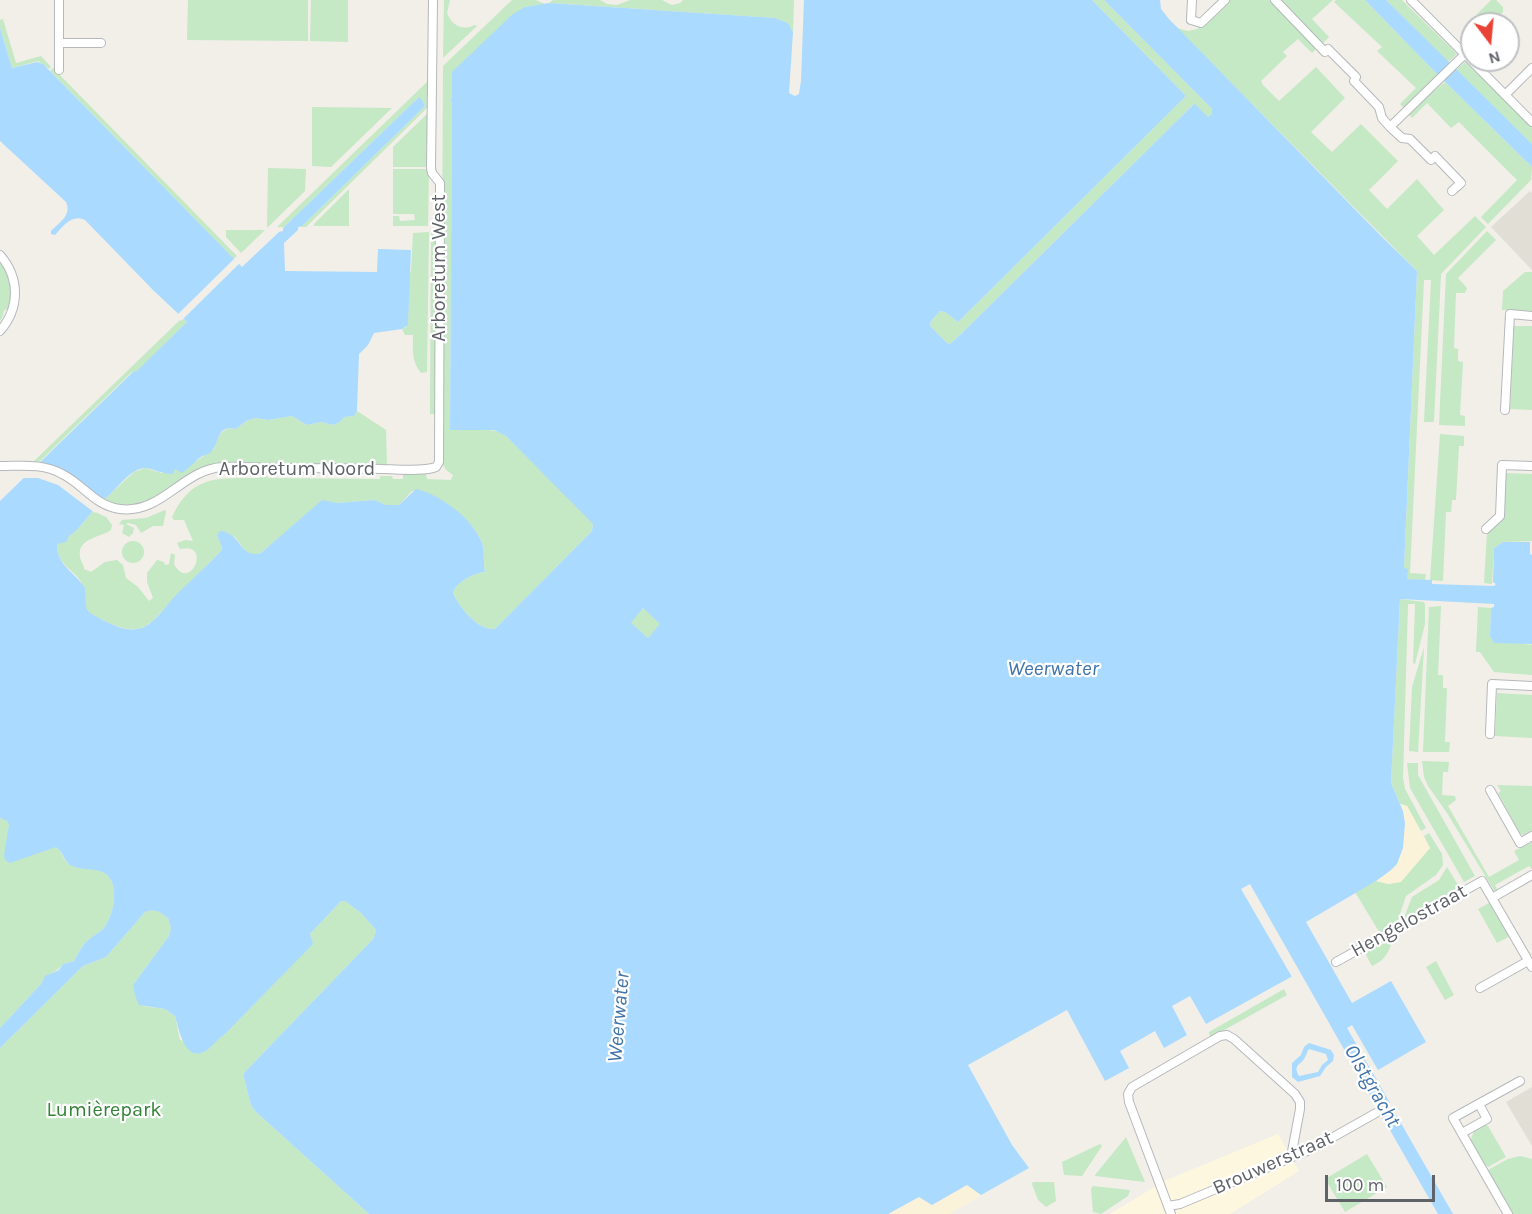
<!DOCTYPE html>
<html>
<head>
<meta charset="utf-8">
<style>
  body { margin:0 }
  #map { position:relative; width:1532px; height:1214px; overflow:hidden; background:#f1efe8; font-family:Karla,sans-serif }
  canvas { display:block }
  .north { position:absolute; left:1460px; top:12px; width:60px; height:60px; box-sizing:border-box; background:#fff; border:2px solid #bfc1c3; border-radius:50%; rotate:164deg; font-size:16px; font-weight:700; line-height:24px; text-align:center; color:#5f6368 }
  .north::after { content:''; display:block; margin:auto; width:21px; height:27px; background:#ea4335; clip-path:polygon(50% 0,100% 100%,50% 72%,0 100%) }
  .scale { position:absolute; left:1325px; top:1175px; width:110px; height:27px; box-sizing:border-box; border:3px solid #5f6368; border-top:0; padding-left:8px; font-size:18px; line-height:21px; white-space:nowrap; color:#5f6368; -webkit-text-stroke:4px #fff; paint-order:stroke }
</style>
</head>
<body>
<div id="map">
<canvas width="1532" height="1214"></canvas>
<div class="north">N</div>
<div class="scale">100 m</div>
</div>
<script>
const ctx = document.querySelector('canvas').getContext('2d');
ctx.lineJoin = 'round';
function fillPath(path, color) { ctx.fillStyle = color; ctx.fill(path, 'evenodd'); }
function strokePath(path, color, width, dash) { ctx.strokeStyle = color; ctx.lineWidth = width; ctx.lineCap = dash ? 'butt' : 'round'; ctx.setLineDash(dash || []); ctx.stroke(path); }
function label(font, color, halo, rows, align = 'center') {
  ctx.font = font + ' Karla,sans-serif'; ctx.lineWidth = 4.5; ctx.setLineDash([]); ctx.textBaseline = 'middle'; ctx.strokeStyle = halo; ctx.fillStyle = color; for (const [text, x, y, turn = 0] of rows) {
    ctx.save(); ctx.translate(x, y); ctx.rotate((+turn || 0) * Math.PI / 180); ctx.textAlign = isNaN(turn) ? turn : align; if (halo) ctx.strokeText(text, 0, 0); ctx.fillText(text, 0, 0); ctx.restore();
  }
}
fillPath(new Path2D(`
  M1278 1134 1299 1171 1230 1214H1110L1164 1181Z`), '#fef7e0');
fillPath(new Path2D(`
  M1530 191 1532 193V270L1491 227Z
  M1532 1087V1146L1506 1102Z`), '#e1ded6');
fillPath(new Path2D(`
  M188 0H308V41L187 40Z
  M311 0H348V42L310 41Z
  M444 0H450L447 13C452 26 463 31 475 25L477 26 443 58Z
  M512 0H536L545 4 525 7 452 73V97L450 101 452 102 450 425C468 434 489 424 506 436L590 519 593 524 592 531 495 629C478 631 459 607 453 593 456 582 474 573 485 572 483 562 485 553 482 543 474 521 436 491 412 491L399 505H386L374 500 337 503 322 501 261 553 253 555 247 553 235 537 217 535 222 547 221 551C207 566 192 580 178 594 152 619 147 642 105 621 99 618 89 615 85 609 82 602 86 594 83 586 77 570 56 566 57 544L76 531 93 511 106 517 112 525 111 530C102 537 77 538 80 556 80 561 84 564 84 569L91 572 105 562 117 560 123 565 126 578 138 587 149 601 153 598 147 582V573L157 560 164 562 165 565 169 564 171 553 175 555 174 564C190 594 213 541 180 549L177 543 185 540 193 541 184 520H174L172 517C192 474 218 478 260 478L261 476H267L268 478 380 479V476H392L393 479H403V474H426L427 479 451 480 453 475 446 470 441 461 443 66Z
  M553 0H600L607 4 617 5 630 0H662L672 5 680 3 683 0H794L793 32 788 23 775 18 549 3Z
  M1092 0H1104L1212 109V114L1208 117 1192 106 962 333 950 344 947 343 930 326 931 321 940 311 945 312 958 322 1186 96Z
  M1230 0H1270L1317 48 1312 53 1298 39 1283 52 1287 56 1261 81 1263 85 1279 101 1316 67 1345 98 1311 132 1332 152 1361 124 1398 161 1369 190 1387 209 1417 179 1444 210 1417 236 1434 255 1475 216 1486 227 1441 274 1434 422H1424L1431 280H1424L1410 573 1426 574 1425 580 1407 579 1404 569 1417 271 1177 28 1188 31 1197 29Z
  M1278 0H1333L1312 19 1329 37 1321 45Z
  M1336 0H1365L1437 74V75L1405 109 1400 104 1416 88 1377 51 1382 47 1334 2Z
  M1386 0H1402L1457 54 1448 62Z
  M1491 0H1496L1503 7V12L1491 24H1486L1477 14Z
  M3 19 16 63 41 56 51 67 49 69 38 61 12 68 0 28V20Z
  M1465 62 1532 127V144L1456 70Z
  M53 68 237 256 234 259 50 71Z
  M429 80V106L306 227H298L302 226 425 106 421 98H418L284 227H277Z
  M1445 82 1532 167 1531 180 1488 224 1481 217 1517 180 1459 122 1451 128 1427 103 1412 118 1407 112Z
  M312 107 392 108 331 167 312 166Z
  M429 112V167H393V147Z
  M268 168 306 169 305 191 267 228Z
  M393 169H429L428 226H393V216H399L400 221 415 220 414 214H393Z
  M349 189V226H314V224Z
  M226 230H265L241 253 226 237Z
  M1487 231 1496 240 1458 278 1467 288 1465 293H1456L1454 348 1458 349V361L1463 362 1460 415 1465 416V426L1439 425 1446 274Z
  M429 232 427 372 421 373C411 361 413 349 413 335H405L402 329 406 327 408 322 409 275 411 272 413 233Z
  M431 232 437 233 436 414H430Z
  M0 259C12 277 12 289 10 309L4 310 3 316 0 321Z
  M1525 272H1532V311L1502 310 1503 291Z
  M182 318 187 322 137 372H132L38 463H32Z
  M1514 326H1532V410L1510 409Z
  M357 411 386 430 387 466 222 465 191 474 158 499 129 507 115 505 102 499 107 497 134 472 145 468 162 473 198 460 214 449C217 437 222 426 236 429L246 421 255 418 269 420 292 416 307 425 322 422 333 425 340 422 344 417 354 416Z
  M1440 434 1464 436V446H1459L1456 500H1452L1451 512H1446L1443 581 1430 580Z
  M1504 473 1532 474V541L1503 542 1494 548 1492 584 1484 583 1487 532 1500 522 1503 516Z
  M165 510 166 512 163 526H153L141 533 136 525 128 523 126 524 134 528 133 533 129 537 122 533 124 525 119 524 122 520 146 518Z
  M122 552a11 11 0 1 1 22 0a11 11 0 1 1-22 0Z
  M1400 599 1424 602 1425 605V624L1415 664 1413 663 1415 604H1408L1403 778 1405 789 1426 828 1421 831 1407 806 1400 804 1391 783Z
  M1441 606 1438 675H1443V688H1447L1445 742H1450L1449 752H1423L1429 607Z
  M1478 607 1491 608 1490 636 1530 645 1532 644V675L1494 672 1480 652H1476Z
  M643 608 661 624 648 638 630 623Z
  M1424 647 1418 752 1409 751 1412 687Z
  M1497 693 1532 695V738L1495 736Z
  M1422 761 1449 762 1448 772H1443L1442 795 1455 796 1456 800 1448 806 1489 877 1519 860 1514 851 1532 842V869L1529 866 1495 885 1498 891 1495 892 1447 813 1428 786 1424 777Z
  M1407 763H1418V775L1475 876 1464 882 1410 788Z
  M1497 785 1532 786V833L1525 837 1520 833 1498 793 1501 791Z
  M0 818 7 821 9 825 8 833 56 847C62 851 62 857 67 862 78 872 95 866 106 874 121 886 113 919 102 930 97 934 91 937 87 941 81 947 78 955 74 961L63 964C57 973 45 973 41 984L0 1028Z
  M1429 833 1442 854 1443 865 1436 875 1406 896 1396 926 1381 935 1355 892 1376 881 1389 884 1430 848 1424 836Z
  M1447 867 1461 890 1402 923 1412 897 1439 880Z
  M341 901H345L361 913 376 930 374 938 243 1074 251 1105 255 1111 369 1214H0V1048L83 966 106 957 145 912C155 908 160 912 168 918L171 928 169 936 133 985 143 1006 165 1009 175 1016 180 1040 210 1048 214 1041 224 1035 312 944 310 934Z
  M1491 902 1510 936 1497 943 1478 909Z
  M1394 937C1389 951 1386 960 1372 966L1365 953Z
  M1436 961 1454 995 1445 1000 1426 967Z
  M1284 989 1287 995 1210 1038 1209 1032Z
  M1484 1124 1488 1126 1506 1157 1488 1167 1486 1165 1484 1166 1470 1141 1475 1129Z
  M1126 1137 1145 1182 1095 1176V1175Z
  M1100 1144 1102 1146 1082 1176 1064 1175 1062 1162Z
  M1367 1154 1387 1187 1345 1212 1325 1179Z
  M1520 1156 1532 1159V1214H1512L1486 1171 1508 1159Z
  M1033 1182H1054L1056 1201 1046 1207 1038 1200 1032 1184Z
  M1093 1186 1130 1190 1128 1196 1101 1214 1093 1212 1091 1189Z`), '#c5e8c5');
fillPath(new Path2D(`
  M1400 804 1407 806 1430 848 1401 882 1389 884 1376 881 1391 870 1403 811Z
  M967 1185 981 1195 950 1214H888L919 1196 932 1205Z`), '#fbf3d9');
fillPath(new Path2D(`
  M804 0H1092L1186 96 958 322 945 312 940 311 931 321 930 326 947 343 950 344 962 333 1192 106 1195 104 1208 117 1212 114V109L1104 0H1160L1161 9 1169 19 1381 236 1417 271 1404 568 1408 569 1407 579 1432 580V584L1494 586 1496 584 1493 582 1494 548 1503 542H1530V554L1532 555V644L1494 643 1490 636 1491 608 1494 607V604L1400 599 1391 783 1403 811 1405 823 1403 848 1397 864 1391 870 1376 881 1306 922 1352 1003 1391 981 1426 1042 1378 1070 1352 1025 1347 1028 1390 1103 1388 1104 1392 1111H1394L1453 1214H1438L1383 1118 1384 1116 1380 1109H1378L1300 972 1206 1024 1190 996 1172 1006 1187 1035 1164 1048 1155 1031 1120 1051 1129 1068 1105 1081 1067 1010 968 1065 1012 1145 1029 1168 981 1195 967 1185 932 1205 919 1197 888 1214H369L255 1111 251 1105 243 1074 374 938 376 930 361 913 345 901H341L310 934 313 944 224 1035C217 1039 213 1046 207 1050 185 1065 179 1029 175 1016L165 1009 139 1005 135 995 133 985 169 936 171 928 168 918C160 912 155 908 145 912L106 957 83 966 0 1048V1028L41 984 45 976 59 970 63 964 74 961C78 954 81 947 87 941 91 937 97 934 102 930 113 919 121 886 106 874 96 867 81 871 70 865 64 860 63 852 56 847L10 863 5 860 4 855 9 825 7 821 0 818V501L133 372 137 371 187 322 153 290 85 220C72 214 64 225 55 235L51 234V231C60 222 72 215 66 202L0 141V28L12 68 37 62 43 64 242 267 279 232 283 231V228L418 98H421L425 106 302 226 298 227V230L284 243 285 271 377 272 378 249 411 250 408 325 402 329 374 333 368 345 359 354 357 411 354 416 344 417 340 422 333 425 322 422 307 425 292 416 269 420 255 418 246 421 236 429C215 424 220 445 210 453 207 455 204 455 201 457 195 461 189 468 182 473L175 469 173 474C162 474 154 469 145 468 131 468 117 489 107 497L103 499 76 531 69 536 66 542 57 544C56 565 76 573 85 588 86 613 83 610 107 622 147 642 154 618 178 593 192 579 207 566 221 551L222 547 217 535 220 531C242 533 239 559 261 553L322 500 337 503 374 500 386 505H399L416 489C441 495 472 518 482 543 485 552 483 562 485 572 474 573 456 582 453 593 459 607 478 631 495 629L592 531 593 524 506 436 494 430H450L452 102 450 101 452 97V72L513 14 525 7 549 3 775 18 788 23 793 32 789 93 795 96 799 94 801 81ZM643 608 660 624 648 638 631 623Z
  M1365 0H1386L1532 144V167L1437 74Z
  M1309 1043 1331 1050 1334 1055 1333 1061 1326 1067 1320 1076 1298 1082 1292 1077V1063L1301 1055 1304 1047ZM1309 1049 1326 1054 1328 1060 1322 1065 1318 1072 1299 1076C1292 1064 1302 1065 1305 1057 1307 1054 1307 1051 1309 1049Z`), '#aadaff');
fillPath(new Path2D(`
  M236 257 241 262 181 321 176 316Z
  M35 462 62 469 106 501 95 513 58 485 38 478H20Z
  M1250 884 1300 972 1292 977 1241 889Z`), '#f1efe8');
const minor = new Path2D(`
  M1192 0 1191 20 1201 23 1225 0
  M1275 0 1325 52 1328 49 1356 77 1354 81 1379 107 1382 118 1390 127 1402 138 1410 139 1431 160 1435 156 1461 183 1452 191
  M1411 0 1532 122
  M59 43H101
  M59 70V0
  M1505 95 1532 68
  M1390 127 1464 55
  M0 255C20 278 20 308 0 331
  M1505 410 1510 314 1532 316
  M0 466C22 466 43 463 62 474 83 484 95 506 120 509 162 514 182 470 222 467 239 466 256 468 273 468 309 468 345 468 382 469 397 469 423 472 436 467L439 462 440 183 432 173 431 168 433 0
  M1486 529 1500 516 1502 465 1532 466
  M1490 734 1492 684 1532 686
  M1490 790 1520 843 1532 836
  M1492 898 1532 875
  M1336 962 1482 881 1532 967
  M1480 988 1528 961
  M1462 1133 1487 1119 1479 1104
  M1168 1206 1180 1204 1312 1149 1376 1113
  M1171 1214 1129 1102 1128 1094 1132 1087 1220 1036 1227 1035 1234 1039 1295 1094 1300 1102V1109L1291 1157
  M1508 1214 1453 1118 1520 1081`);
strokePath(minor, '#b5b8bc', 10);
strokePath(minor, '#fff', 8);
label('20px', '#5f6368', '#fff', [
  ["Arboretum West",439,268,-90],
  ["Arboretum Noord",297,469],
  ["Hengelostraat",1409,921,-29],
  ["Brouwerstraat",1273,1163,-24]
]);
label('20px', '#348238', '#fff', [
  ["Lumièrepark",104,1110]
]);
label('italic 21px', '#4174aa', '#fff', [
  ["Weerwater",1053,669],
  ["Weerwater",619,1017,-85],
  ["Olstgracht",1372,1086,60]
]);
</script>
</body>
</html>
